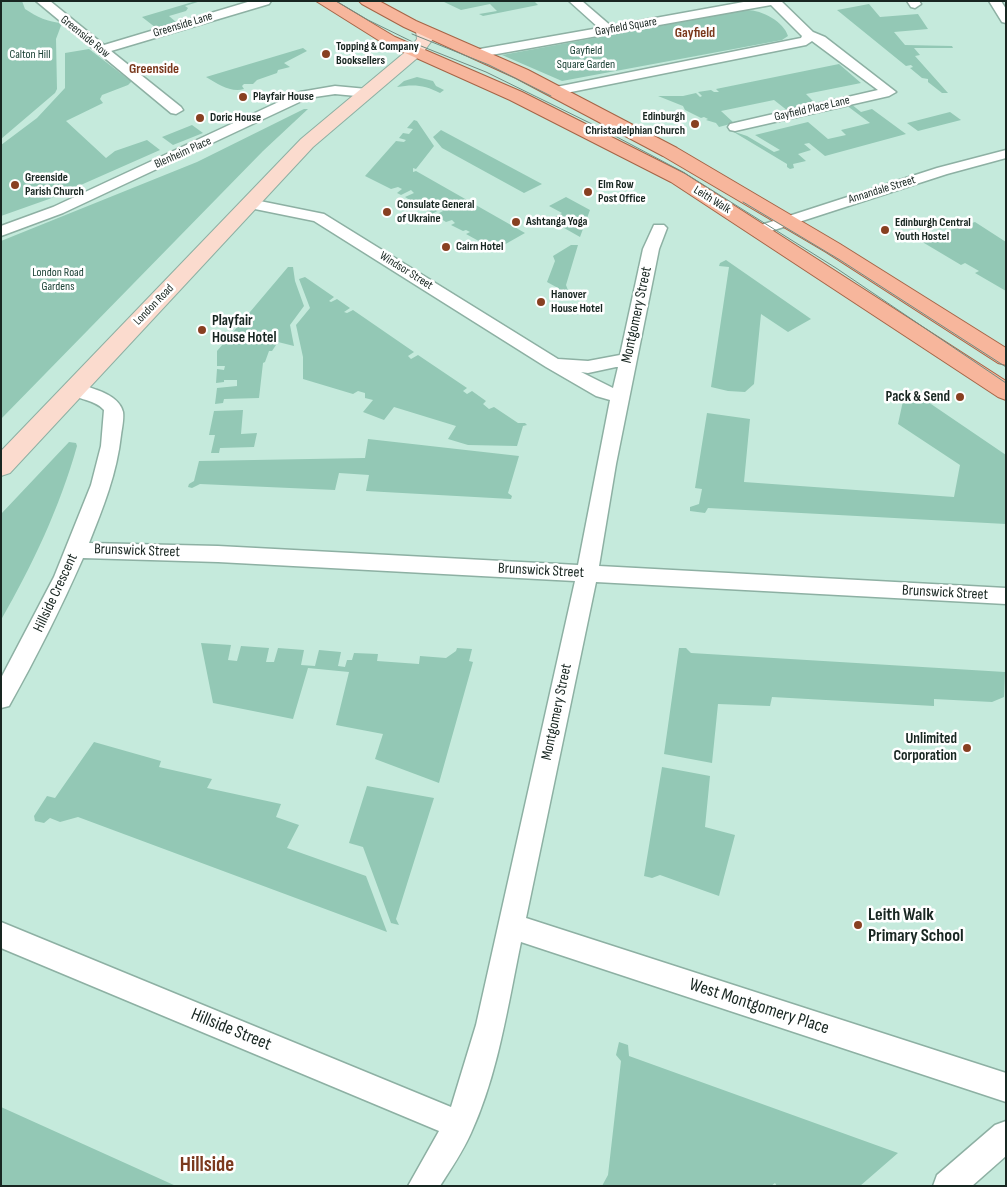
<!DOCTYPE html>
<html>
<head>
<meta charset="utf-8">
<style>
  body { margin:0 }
  #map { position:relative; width:1007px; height:1187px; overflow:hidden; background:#c5eadc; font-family:"Sofia Sans Condensed",sans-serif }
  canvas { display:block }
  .frame { position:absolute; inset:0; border:2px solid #182621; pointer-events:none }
</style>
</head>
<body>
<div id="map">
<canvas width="1007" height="1187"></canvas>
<div class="frame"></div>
</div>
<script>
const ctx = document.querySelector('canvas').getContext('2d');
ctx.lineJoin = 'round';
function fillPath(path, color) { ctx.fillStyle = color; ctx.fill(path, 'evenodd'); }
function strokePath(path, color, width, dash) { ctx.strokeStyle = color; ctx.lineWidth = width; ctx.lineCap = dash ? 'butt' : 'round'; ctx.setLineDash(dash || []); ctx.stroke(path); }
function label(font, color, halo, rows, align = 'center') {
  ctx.font = font + ' "Sofia Sans Condensed",sans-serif'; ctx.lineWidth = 5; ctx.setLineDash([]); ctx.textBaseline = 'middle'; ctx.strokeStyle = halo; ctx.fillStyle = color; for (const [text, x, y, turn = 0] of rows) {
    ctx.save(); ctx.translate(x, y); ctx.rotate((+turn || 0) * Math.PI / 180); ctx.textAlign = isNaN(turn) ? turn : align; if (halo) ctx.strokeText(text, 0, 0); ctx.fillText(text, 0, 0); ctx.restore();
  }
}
fillPath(new Path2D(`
  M1 1H22L25 9C37 17 48 22 62 23L56 39 57 89 55 93 1 139Z
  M196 1H201L185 6 188 8 186 11 169 16 176 22 189 18 192 21 160 31 142 17Z
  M442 1H534L538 5 483 16 479 14 497 11 490 4 461 10Z
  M869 4 880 17 918 14 928 29 894 32 905 45 952 46 953 48H914L920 55 915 56 948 93H942L928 82V79L922 78 910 68 913 67 911 65 906 66 837 10Z
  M747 10C762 10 784 22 788 36L782 40 562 81 502 55Z
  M303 48 307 51 284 63 290 67 278 70 277 73 257 80 253 84H244L242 86 244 89C231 93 218 84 206 77Z
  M89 49 128 79 133 80 128 85 102 95 100 99 103 103 66 121 106 158 115 151 147 140 160 150 49 199 1 216V145L37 118 65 88V53Z
  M839 64 861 83 806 94 817 105 788 111 774 100 721 111 734 123 719 127 716 123 706 120 708 119 704 117 701 118 685 110 683 106 658 96H683L696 93 700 97 702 96 698 92 711 90 714 92H719L716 89Z
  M417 77 433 81 436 86 444 90 440 93C425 85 414 84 397 87L404 81Z
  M851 104 861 112 872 109 906 134 825 156 809 143 804 144 811 150 798 154 806 161 793 164 794 168 790 169 787 167V164L732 131 747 136 774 152 780 150 755 135 808 122 828 139 846 135 841 130 870 123 846 105Z
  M304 109H308L263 151 1 419V241L197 162Z
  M950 112 961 120 918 131 907 123Z
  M414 120 417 121 434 146 416 169 413 168V172L416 171 525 233 495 250 466 234 470 232 466 230 463 231 451 225 455 223 452 220 446 222 435 215 443 211 441 209 432 214 405 197 414 193 411 190 401 195 397 193 402 189 398 187 391 189 365 176 396 141 404 142 406 140 399 138 403 133 409 134 413 129 407 128Z
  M192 125 203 133 173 145 162 137Z
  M441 130 542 184 524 193 442 148 433 137Z
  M566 197 590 210 580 237 550 220 562 213 549 206Z
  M975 222 1006 242V291L975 273 979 271 965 263 961 265 919 240Z
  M571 245H578L566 285 569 293 563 297 562 293 557 290 558 288 547 282 555 261 553 256Z
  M726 260 811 319 788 332 761 314 754 384 745 392 728 391 711 387 729 267 719 266 720 263Z
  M288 267H293L295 281 304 306 290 325 294 346 278 342 272 351H269L265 362 263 363 259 398 224 399 223 403 215 404 217 388 237 386V380H224V382L216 383 217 369 224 370 225 366H217V351Z
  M305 277 334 297 329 301 331 302 337 299 350 308 344 312 347 313 353 310 414 352 408 356 411 359 418 355 467 388 463 391 467 394 472 391 486 401 483 404 489 409 494 407 518 423H525L527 425 523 426 517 446 468 445 448 439 456 426 394 407 384 420 363 412 373 400 365 398V393L358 391 353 394 303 379V357L296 325 310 308 299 279Z
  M906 387 1006 455V524L708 508 705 513 690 511V507L699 504 702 489 695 488 707 413 750 419 744 482 954 497 960 465 898 424Z
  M243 410 241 434 257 433 254 447 220 448 219 453H211L215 435H209L214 411Z
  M368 439 519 456 508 493 512 496 511 499 366 491 369 475 339 473 335 490 200 484 192 488 188 487 189 484 194 481 199 461 365 458Z
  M69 442 76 443 77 446C60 507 32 566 1 620V514Z
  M201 643 231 645 228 660 237 661 241 646 269 648 266 662H274L278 648 304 650 301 665 315 666 319 650 341 652 338 666 345 667 347 660H352L354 653 378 654 377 661 419 664 420 656 446 658 456 651 457 648 472 649 469 661 473 662 439 783 375 759 383 734 336 725 349 672 308 668 293 719 213 703Z
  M679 648H686L691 653 1005 672 1004 697 992 702 934 699V706L772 697 770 706 718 704 712 763 664 754Z
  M94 742 161 761 159 767 212 779 207 788 281 804 276 817 299 825 287 848 366 876 387 932 78 817 60 822 50 818 44 823 35 821 34 816 47 796 55 798Z
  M662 767 710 776 705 827 735 835 719 896 660 875 652 878 644 876Z
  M367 786 434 798 396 919 399 925 391 923 363 847 349 843Z
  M619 1042 628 1045 629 1056 898 1153 860 1186H777L775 1183 771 1186H602L608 1175 621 1061 616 1055Z
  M1 1107 176 1186H1Z`), '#93c8b5');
const minor = new Path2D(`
  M36 1H50L104 45 251 1H271L269 4 111 51 181 107 183 110 176 114 171 113Z
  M569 1H582L611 26 749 1H781L813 32 825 37 896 92 889 96 735 131 730 130 728 127 730 124 878 90 812 41 806 45 556 95 549 91 556 87 801 38 802 36 771 5 480 57 474 53 480 49 599 28Z
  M907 1H919L921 4 915 8 911 7Z
  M989 1H1001L1006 9V23L1002 22Z
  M335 86 367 89 374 93 367 97 335 94 308 98 63 213 1 236V226L53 207 300 92Z
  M1006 150V158L947 174 765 233H755L752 230 755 227 937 168Z
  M250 199 324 214 558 359 588 361 620 355 643 249 654 225H664L667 228 659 249 616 464 599 566 1006 588V604L596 582 526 918 1006 1073V1102L521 942C508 1005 498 1074 471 1133 463 1151 451 1169 440 1186H408L439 1131 1 948V922L451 1107 476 1025 575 581 218 562 83 558C61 608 36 658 9 706L1 708V678L54 577 91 485 101 446 104 410C94 398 72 400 65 389L68 385C78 382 88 387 97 390 108 394 120 400 123 412 124 419 122 428 121 435 117 473 103 508 89 543L218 546 578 565 610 400 596 396 546 367 314 221 245 207 242 204 245 201ZM616 367H618L613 388 581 372 588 373Z
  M1006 1121V1156L972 1186H933L937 1175 995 1125Z`);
const secondary = new Path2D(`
  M424 26 430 28 433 39 422 54 313 147 10 473 1 476V451L301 139 410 48 417 39 416 31 418 28Z`);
const primary = new Path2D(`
  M316 1H335L395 37 522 92 685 174 1006 381V400L998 397 671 182 510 100 383 43Z
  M359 1H379L416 21 528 70 677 148 840 244 1006 348V365L998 363 826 252 663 156 516 78 404 27 362 4Z`);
strokePath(minor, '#8db0a3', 3);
strokePath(secondary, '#8db0a3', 2);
strokePath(primary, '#a56446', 2);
fillPath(minor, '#fff');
fillPath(secondary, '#fbdbce');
fillPath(primary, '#f7b69c');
strokePath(new Path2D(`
  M336 1 368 20 421 46 486 72 598 127 683 172 836 268 1006 383
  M412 34 489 65 551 96
  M743 202 840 260 1006 367`), '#728c82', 1);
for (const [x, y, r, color] of [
  [326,54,5,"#884021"],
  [243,97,5,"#884021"],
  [200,118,5,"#884021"],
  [695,124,5,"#884021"],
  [15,185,5,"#884021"],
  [588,192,5,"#884021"],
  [387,212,5,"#884021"],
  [516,222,5,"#884021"],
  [885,230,5,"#884021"],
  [446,247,5,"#884021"],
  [541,302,5,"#884021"],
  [202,330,5,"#884021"],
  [960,397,5,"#884021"],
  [967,748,5,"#884021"],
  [858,925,5,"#884021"]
]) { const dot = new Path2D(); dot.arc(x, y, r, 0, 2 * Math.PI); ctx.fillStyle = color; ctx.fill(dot); strokePath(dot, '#fff', 2); }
label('12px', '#182621', '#fff', [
  ["Greenside Lane",183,25,-17],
  ["Gayfield Square",626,27,-10],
  ["Greenside Row",85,37,39],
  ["Gayfield Place Lane",812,109,-13],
  ["Blenheim Place",183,153,-24],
  ["Annandale Street",882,190,-17],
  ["Leith Walk",712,200,32],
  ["Windsor Street",406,271,32],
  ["London Road",154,305,-46]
]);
label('bold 12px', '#182621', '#fff', [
  ["Topping & Company",336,47],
  ["Booksellers",336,61],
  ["Playfair House",253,97],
  ["Edinburgh",685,117,"right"],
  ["Christadelphian Church",685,131,"right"],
  ["Doric House",210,118],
  ["Greenside",25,178],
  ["Parish Church",25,192],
  ["Elm Row",598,185],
  ["Post Office",598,199],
  ["Consulate General",397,205],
  ["of Ukraine",397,219],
  ["Ashtanga Yoga",526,222],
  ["Edinburgh Central",895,223],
  ["Youth Hostel",895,237],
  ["Cairn Hotel",456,247],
  ["Hanover",551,295],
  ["House Hotel",551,309]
], 'left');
label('12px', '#1b4135', '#fff', [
  ["Gayfield",586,51],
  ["Square Garden",586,65],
  ["Calton Hill",30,55],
  ["London Road",58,273],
  ["Gardens",58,287]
]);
label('bold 14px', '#7b391d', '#fff', [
  ["Gayfield",695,33],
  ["Greenside",154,69]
]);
label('15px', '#182621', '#fff', [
  ["Montgomery Street",637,315,-78],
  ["Brunswick Street",137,551,2],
  ["Brunswick Street",541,571,3],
  ["Hillside Crescent",56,593,-65],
  ["Brunswick Street",945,593,3],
  ["Montgomery Street",557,712,-78]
]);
label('bold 15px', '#182621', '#fff', [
  ["Playfair",212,321,"left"],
  ["House Hotel",212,338,"left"],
  ["Pack & Send",950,397],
  ["Unlimited",957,739],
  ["Corporation",957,756]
], 'right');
label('bold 18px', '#182621', '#fff', [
  ["Leith Walk",868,915],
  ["Primary School",868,936]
], 'left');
label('18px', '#182621', '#fff', [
  ["West Montgomery Place",759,1007,18],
  ["Hillside Street",231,1030,22]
]);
label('bold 21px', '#7b391d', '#fff', [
  ["Hillside",207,1166]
]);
</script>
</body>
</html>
